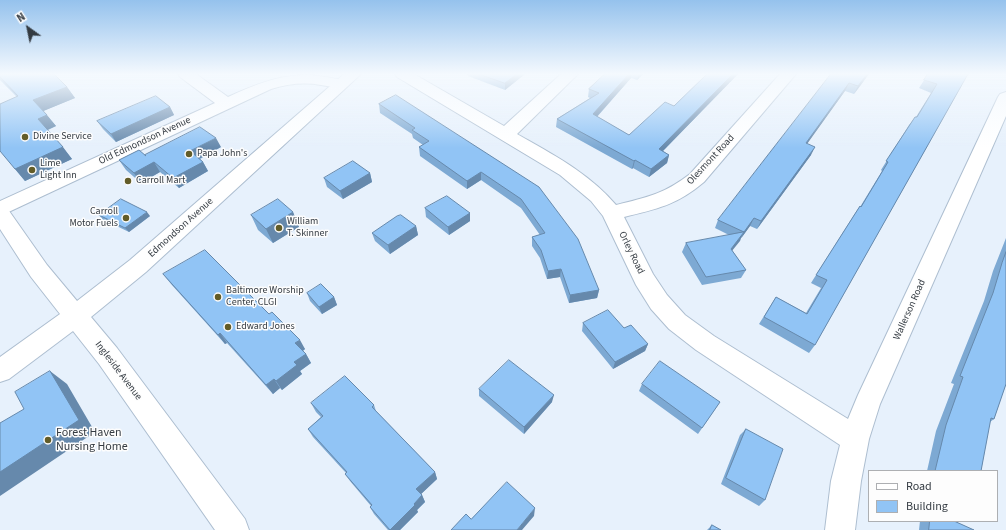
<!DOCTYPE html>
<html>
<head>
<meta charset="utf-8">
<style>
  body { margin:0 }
  #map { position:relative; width:1006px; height:530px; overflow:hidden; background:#e7f1fc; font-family:"Source Sans 3",sans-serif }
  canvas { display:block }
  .legend { position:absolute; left:868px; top:470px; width:130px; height:52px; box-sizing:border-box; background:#fdfdfd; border:1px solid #adafb2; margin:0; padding:5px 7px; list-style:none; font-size:12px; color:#343b42 }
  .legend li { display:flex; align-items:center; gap:8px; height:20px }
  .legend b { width:20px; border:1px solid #adafb2 }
  .north { position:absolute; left:8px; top:8px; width:40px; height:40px; -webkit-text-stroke:3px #fdfdfd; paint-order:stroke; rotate:327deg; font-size:11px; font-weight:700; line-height:16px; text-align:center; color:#343b42 }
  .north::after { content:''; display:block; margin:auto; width:14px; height:18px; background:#343b42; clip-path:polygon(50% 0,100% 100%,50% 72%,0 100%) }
</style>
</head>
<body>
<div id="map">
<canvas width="1006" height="530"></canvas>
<ul class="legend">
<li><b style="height:5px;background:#fff"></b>Road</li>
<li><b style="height:11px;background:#91c4f5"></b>Building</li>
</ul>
<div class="north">N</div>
</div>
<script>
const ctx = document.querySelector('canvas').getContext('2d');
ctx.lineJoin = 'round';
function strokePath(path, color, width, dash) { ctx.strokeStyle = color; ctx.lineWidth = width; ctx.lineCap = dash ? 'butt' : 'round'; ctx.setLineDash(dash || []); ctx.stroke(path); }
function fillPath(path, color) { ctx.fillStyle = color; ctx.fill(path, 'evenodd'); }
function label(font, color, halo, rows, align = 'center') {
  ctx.font = font + ' "Source Sans 3",sans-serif'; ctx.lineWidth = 3; ctx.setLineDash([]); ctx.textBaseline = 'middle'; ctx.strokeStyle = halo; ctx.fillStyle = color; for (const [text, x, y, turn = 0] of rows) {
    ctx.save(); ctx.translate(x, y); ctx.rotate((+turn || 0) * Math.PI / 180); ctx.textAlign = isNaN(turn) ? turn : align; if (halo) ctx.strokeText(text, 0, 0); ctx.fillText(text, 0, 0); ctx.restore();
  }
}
const street = new Path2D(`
  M178 74H196L228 97C272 77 297 69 346 81L348 84 346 87C337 89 329 86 321 85 304 82 287 84 271 89L0 216V201L215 103 180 77Z
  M395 74H414L504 126 561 74H578L517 134C552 154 589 173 616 205 648 197 664 194 690 174L780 74H796L704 182C677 205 657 209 624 217L653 274 667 295 685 315 714 336 848 419 858 395 998 97 1000 94 1006 92V116L880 404 869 439 861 481 855 530H825L831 481 840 445 696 350 669 329 651 309 636 285 603 216 591 201 560 175 397 77Z`);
const secondary = new Path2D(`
  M344 74H361L146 272 91 317 117 348 245 519 249 530H215L99 364 73 331 9 379 0 382V357L60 314 31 277 0 229V206L7 208 47 265 77 301 130 260Z`);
strokePath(street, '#adbed0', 2);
strokePath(secondary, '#adbed0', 2);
fillPath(street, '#fff');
fillPath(secondary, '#fff');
fillPath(new Path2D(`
  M0 74 67 87 75 98 43 111 56 126 48 130 72 159 25 181 15 169 17 97 0 80Z
  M467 74H525L505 90 468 76Z
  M605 74H643L637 80 631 78 597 117 629 135 674 106 707 74H738L663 151 669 155 667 163 649 177 633 168 632 169 556 127 557 119 590 98 588 97 589 89Z
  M831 74H869L854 94 845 91 807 143 811 155 757 229 750 226 732 250 746 270 741 278 702 285 682 252 686 243 729 235 715 228 718 220Z
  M928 74H968L815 345 809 353 759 324 776 297 806 313 821 288 811 283 854 215 860 206V207L882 171 881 170 909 125 916 117 931 93 919 88Z
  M379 104 539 187 599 290 597 298 569 303 560 277 547 279 540 258 532 246V237L540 235 521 208 481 180 467 189 420 156 419 147 423 145 413 138 412 134 380 113Z
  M170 107 174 115 116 142 103 129 97 121Z
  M221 147 200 159 203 162 208 171 179 188 160 172 141 183 126 170 119 160 145 155Z
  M370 173 372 182 343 199 327 187 324 178Z
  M425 208 470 213V221L449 235 426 217Z
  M293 212 299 227 273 243 258 230 251 215Z
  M99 215 150 216 129 232 102 219Z
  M416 226 418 235 390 254 375 241 372 233Z
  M1006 238V384L994 419 990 422 981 471H927L936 431 954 384 951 383 984 301 993 271Z
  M163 274 269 314 305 349 303 351 306 354 311 363 300 371 302 374 282 390 280 388 273 394 227 343 225 344 171 284Z
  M307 293 334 297 337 305 322 314 310 301Z
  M583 323 624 328 648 344 645 351 613 369 582 331Z
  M642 384 720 402 698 434 639 391Z
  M479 389 552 402 524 434 479 396Z
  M311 403 374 405 376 411 435 472 437 479 421 494 422 495 425 502 417 510 418 512 400 530H388L374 514 370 507 371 506 350 481 345 474 346 473 313 437 308 429 321 417 316 412Z
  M746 429 765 500 759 506 721 484 740 435Z
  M920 521H954L974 530H919Z
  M712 525 721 530H707Z`), '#7da9d3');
fillPath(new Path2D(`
  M517 74H525L505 90V83Z
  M629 74H631V78L592 122 593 114Z
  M639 74H643L637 80Z
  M733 74H738L657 157 659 149Z
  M867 74H869L854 94 858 86Z
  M849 83 845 91 802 151 806 143Z
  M67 87 75 98 41 112 33 100Z
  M170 107 174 115 116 142 111 134Z
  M47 115 56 126 47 130 38 119Z
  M216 138 221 147 195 161 190 151Z
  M63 147 72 159 25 181 15 169Z
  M815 147 811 155 757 229 761 221Z
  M669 155 667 163 649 177 651 169Z
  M635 160 633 168 632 169 634 161Z
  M154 162 160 172 141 183 134 173Z
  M203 162 208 171 179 188 173 178Z
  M481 172V180L467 189V181Z
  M370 173 372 182 343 199 340 191Z
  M147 212 150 216 129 232 125 228Z
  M293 212 299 227 273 243 266 229Z
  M470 213V221L449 235 448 227Z
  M754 218 750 226 740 240 744 232Z
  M416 226 418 235 390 254 388 245Z
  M744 232 740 241 727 257 731 249Z
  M561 269 560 277 547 279 548 271Z
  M599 290 597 298 569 303 570 295Z
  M334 297 337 305 322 314 319 307Z
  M220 333 227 343 225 344 218 335Z
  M300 340 305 349 300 353 295 343Z
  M648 344 645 351 613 369 615 362Z
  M306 354 311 363 300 371 302 374 282 390 276 381 294 362Z
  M50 371 67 384 95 432 0 496V472Z
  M274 379 280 388 273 394 266 385Z
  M554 395 552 402 524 434V427Z
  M435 472 437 479 419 496 416 489Z
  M422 495 425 502 417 510 418 512 400 530H390Z
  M535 508 534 516 522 530H517Z`), '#6689ac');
const building = new Path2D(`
  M0 74H54L67 87 33 100 47 115 38 119 63 147 15 169 0 151V104L18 96 0 77Z
  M479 74H517L505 83Z
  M605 74H629L593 114 629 135 665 102 674 106 707 74H733L659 149 669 155 651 169 635 160 634 161 557 119 599 93 589 89Z
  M831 74H867L858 86 849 83 806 143 815 147 761 221 754 218 744 232 718 220Z
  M928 74H968L815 345 764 317 776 297 807 314 827 280 816 275 860 206 861 207 888 162 886 161 915 117H917L937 84 924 80Z
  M396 95 539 187 578 239 599 290 570 295 561 269 548 271 541 250 532 237 545 233 521 199 481 172 467 181 419 147 429 141 412 130 415 128 379 104Z
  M156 96 170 107 111 134 97 121Z
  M200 127 216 138 190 151 203 162 173 178 154 162 134 173 119 160 139 150 146 156 145 155Z
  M353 161 370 173 340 191 324 178Z
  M447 196 470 213 448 227 425 208Z
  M121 199 147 212 125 228 99 215Z
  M278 199 293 212 266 229 251 215Z
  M401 215 416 226 388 245 372 233 397 216Z
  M744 232 731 249 746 270 706 277 686 243Z
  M205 250 269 314 272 312 300 340 295 343 306 354 294 362 297 365 276 381 274 379 266 385 220 333 218 335 163 274Z
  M1006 252V384L994 419 991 418 981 471H935L946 425 963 377 960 376 993 293 1002 263Z
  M321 284 334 297 319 307 307 293Z
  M608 310 624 328 631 325 648 344 615 362 583 323Z
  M509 360 554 395 524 427 479 389Z
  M660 361 720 402 702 428 642 384Z
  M50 371 79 420 0 472V423L24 409 15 392Z
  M345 376 374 405 372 407 435 472 416 489 422 495 414 504 415 505 390 530 370 507 372 505 345 474 347 472 308 429 323 416 311 403Z
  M746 429 783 449 765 500 726 478Z
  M507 482 535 508 517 530H451L466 514 471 519Z
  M930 521H954L974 530H929Z
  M712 525 721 530H710Z`);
fillPath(building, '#91c4f5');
strokePath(building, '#6689ac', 1);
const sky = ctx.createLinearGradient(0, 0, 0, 148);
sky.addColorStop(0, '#95c2ed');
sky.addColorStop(0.5, '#f4f9fe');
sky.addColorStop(1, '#f4f9fe00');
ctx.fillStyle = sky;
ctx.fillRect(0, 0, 1006, 148);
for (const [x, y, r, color] of [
  [25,137,4,"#625c28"],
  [189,154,4,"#625c28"],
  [32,170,4,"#625c28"],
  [128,181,4,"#625c28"],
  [126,218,4,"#625c28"],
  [279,228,4,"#625c28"],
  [218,297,4,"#625c28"],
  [228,327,4,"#625c28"],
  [48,440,4,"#625c28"]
]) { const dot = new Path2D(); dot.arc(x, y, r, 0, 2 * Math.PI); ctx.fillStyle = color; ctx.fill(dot); strokePath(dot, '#fdfdfd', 1.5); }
label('10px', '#343b42', '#fdfdfd', [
  ["Divine Service",33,137],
  ["Papa John's",197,154],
  ["Lime",40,164],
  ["Light Inn",40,176],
  ["Carroll Mart",136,181],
  ["Carroll",118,212,"right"],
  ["Motor Fuels",118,224,"right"],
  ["William",287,222],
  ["T. Skinner",287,234],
  ["Baltimore Worship",226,291],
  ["Center, CLGI",226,303],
  ["Edward Jones",236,327]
], 'left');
label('10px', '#343b42', '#fdfdfd', [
  ["Old Edmondson Avenue",145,141,-25],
  ["Olesmont Road",711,160,-47],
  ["Edmondson Avenue",181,228,-42],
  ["Orley Road",631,253,64],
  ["Wallerson Road",910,310,-66],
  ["Ingleside Avenue",118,371,53]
]);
label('12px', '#343b42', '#fdfdfd', [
  ["Forest Haven",56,433],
  ["Nursing Home",56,447]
], 'left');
</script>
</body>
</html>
